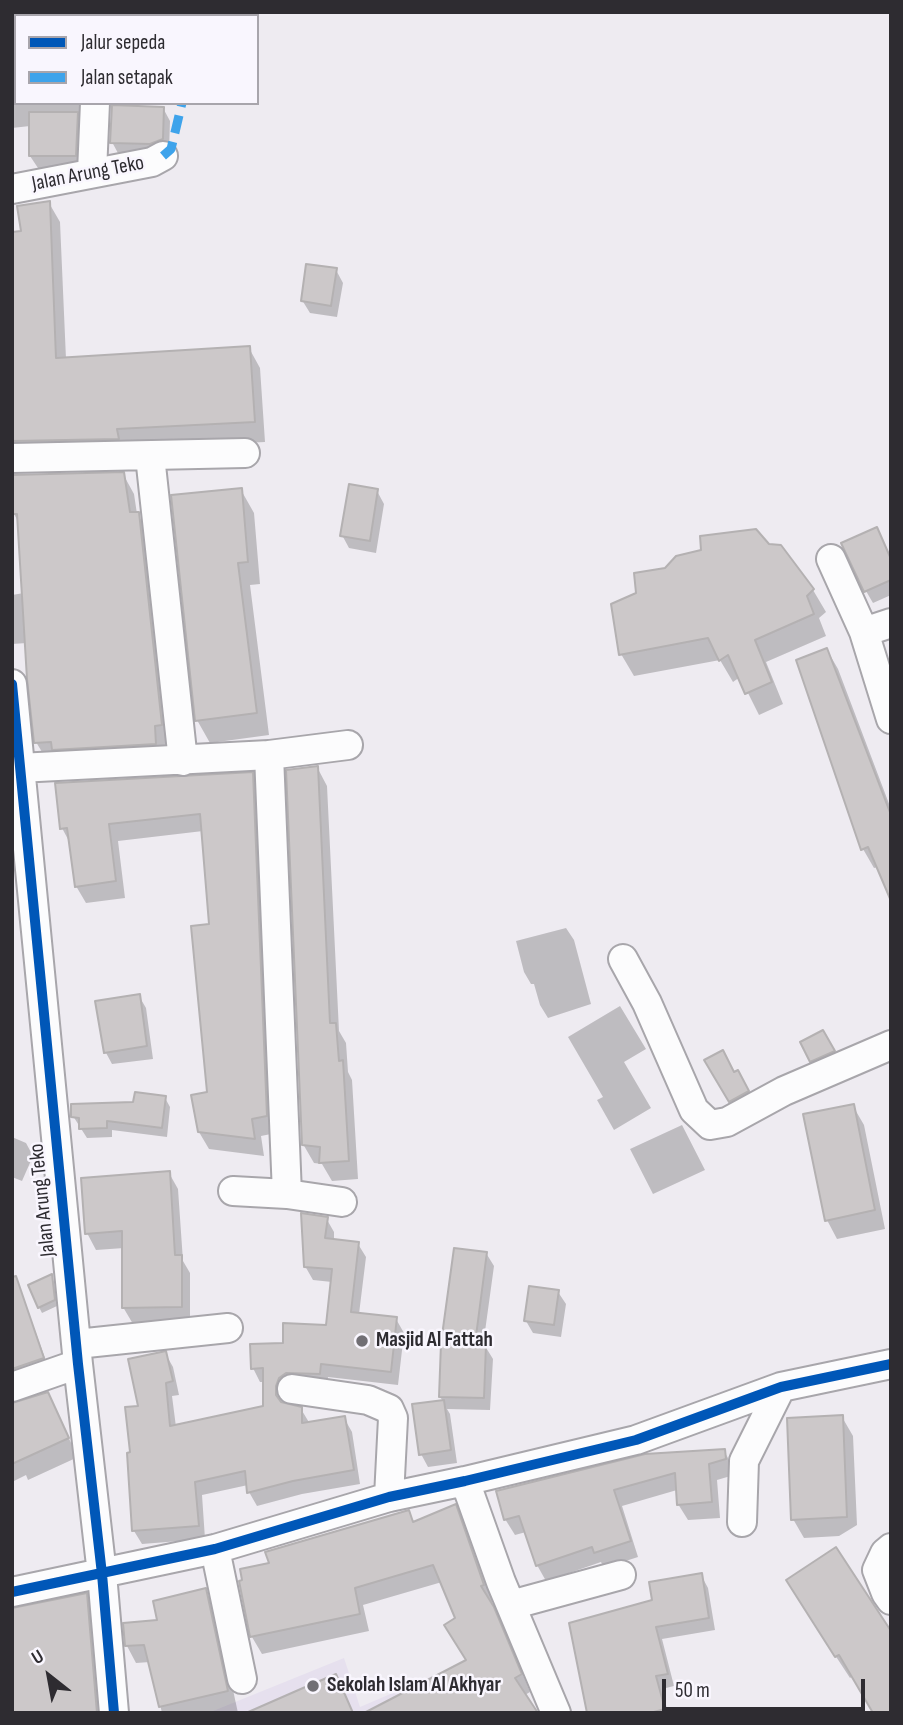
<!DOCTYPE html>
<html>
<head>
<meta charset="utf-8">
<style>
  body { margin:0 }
  #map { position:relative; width:903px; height:1725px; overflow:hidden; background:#eeebf1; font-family:"Sofia Sans Condensed",sans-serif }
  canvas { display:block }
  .frame { position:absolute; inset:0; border:14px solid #2e2c31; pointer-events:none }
  .legend { position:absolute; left:14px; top:14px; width:245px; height:91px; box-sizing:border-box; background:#f9f6fe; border:2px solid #a8a5ac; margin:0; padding:9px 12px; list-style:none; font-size:21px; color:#2e2c31 }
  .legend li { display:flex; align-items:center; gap:14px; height:35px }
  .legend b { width:35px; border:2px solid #a8a5ac }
  .north { position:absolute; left:14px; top:1641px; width:70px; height:70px; -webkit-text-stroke:5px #f9f6fe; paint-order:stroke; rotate:329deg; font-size:19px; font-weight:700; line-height:28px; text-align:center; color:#2e2c31 }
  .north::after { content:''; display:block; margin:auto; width:24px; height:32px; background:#2e2c31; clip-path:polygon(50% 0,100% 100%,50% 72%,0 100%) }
  .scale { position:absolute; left:662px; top:1679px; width:203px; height:32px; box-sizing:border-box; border:4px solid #2e2c31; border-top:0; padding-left:9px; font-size:21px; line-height:24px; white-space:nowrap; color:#2e2c31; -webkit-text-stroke:5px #f9f6fe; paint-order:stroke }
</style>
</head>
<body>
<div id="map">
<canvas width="903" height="1725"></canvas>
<div class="frame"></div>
<ul class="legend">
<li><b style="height:9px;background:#0057b8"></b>Jalur sepeda</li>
<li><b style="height:9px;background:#3ea3eb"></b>Jalan setapak</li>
</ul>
<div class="north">U</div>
<div class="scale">50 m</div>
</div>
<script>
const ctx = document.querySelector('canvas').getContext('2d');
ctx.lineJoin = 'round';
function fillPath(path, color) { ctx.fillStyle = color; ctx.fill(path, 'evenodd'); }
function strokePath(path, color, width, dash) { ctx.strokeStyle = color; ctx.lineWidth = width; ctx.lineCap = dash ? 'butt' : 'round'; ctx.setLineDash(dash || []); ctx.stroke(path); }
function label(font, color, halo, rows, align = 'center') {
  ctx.font = font + ' "Sofia Sans Condensed",sans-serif'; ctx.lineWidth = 5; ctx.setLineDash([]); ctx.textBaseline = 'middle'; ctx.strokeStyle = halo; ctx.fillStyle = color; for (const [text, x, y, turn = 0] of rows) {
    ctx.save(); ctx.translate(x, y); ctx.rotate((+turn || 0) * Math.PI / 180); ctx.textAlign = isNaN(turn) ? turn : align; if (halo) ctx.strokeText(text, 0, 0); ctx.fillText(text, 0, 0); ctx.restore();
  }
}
fillPath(new Path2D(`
  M344 1658 360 1707 458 1665 481 1713H208Z`), '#e6e0ee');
fillPath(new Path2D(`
  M116 12H201V16H117Z
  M12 64 16 69V103H92L82 168H38L30 156V126L12 128Z
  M163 108 170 121 169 152 119 155 112 142Z
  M49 203 60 222 66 359 249 348 260 368 265 442 12 454V233L24 232Z
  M336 270 343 283 337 317 310 313 302 300Z
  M123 474 134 494 137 514 150 533 173 745 165 746 166 764 48 762 36 742 27 643 12 644V595L24 593 19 523 14 514Z
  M241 490 254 513 260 584 250 585 269 735 210 743 197 720Z
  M377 491 384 504 376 553 349 548 342 535Z
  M768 545 780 547 813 590 826 612 819 618 826 636 766 662 783 704 759 715 740 677 733 682 720 660 634 676 621 654 638 595 666 569Z
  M891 559V595L873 603 866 591Z
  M827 650 838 669 891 809V897L878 867 874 868 863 849Z
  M317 767 327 786 339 1031 346 1043 348 1072 352 1080 358 1179 332 1181 322 1164 314 1163 303 1144Z
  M252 774 262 791 276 1133 261 1136 264 1156 209 1149 199 1132 209 1093 211 926 203 831 118 841 125 898 86 903 76 886 71 845 62 828Z
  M566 928 574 940 591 1004 548 1018 540 1005 534 984H531L524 972 516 941Z
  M139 996 146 1008 153 1059 112 1064 105 1051Z
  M620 1006 646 1049 624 1062 651 1108 614 1130 597 1100 603 1097 568 1037Z
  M823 1032 840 1064 819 1073 802 1043Z
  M707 1060 734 1074 737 1072 751 1097 734 1107Z
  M165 1098 170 1107 167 1137 112 1130V1137L87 1138 73 1116Z
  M853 1106 864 1125 885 1229 837 1239 827 1220Z
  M682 1125 705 1170 653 1194 630 1149Z
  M12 1137 26 1143 33 1156 22 1181 12 1177Z
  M169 1173 178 1189 183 1261 190 1273V1323L133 1324 123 1307 124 1248 96 1250 87 1233Z
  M326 1218 334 1232V1241L358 1244 366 1257 359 1314 396 1319 404 1333 398 1385 328 1377 327 1387 287 1392 283 1404 301 1409 310 1424 344 1418 352 1432 360 1484 302 1494 257 1506 249 1492 248 1485 202 1495 205 1539 142 1544 134 1531 132 1454 140 1407 165 1353 173 1367 179 1395 172 1396 176 1427 265 1407V1382H260L253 1368 284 1345 327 1326 332 1282 313 1280 305 1266Z
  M486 1253 494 1266 483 1346H485L493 1359 490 1410 447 1409 450 1414 457 1463 428 1467 421 1454 443 1401 440 1397Z
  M51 1276 54 1282 57 1306 42 1313 39 1307Z
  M558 1292 566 1304 561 1337 533 1333 526 1321Z
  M21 1297 27 1308 49 1369 12 1382V1300Z
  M47 1394 78 1457 28 1480 26 1475 12 1482V1405Z
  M842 1417 853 1436 857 1525 839 1536 804 1538 793 1519Z
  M724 1451 733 1467 734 1475 717 1480 720 1518 688 1520 678 1504 677 1490 622 1506 638 1557 604 1568 601 1562 546 1581 537 1565 526 1532 515 1535 505 1519Z
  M455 1507 465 1523 493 1602 489 1603 503 1626 530 1692 525 1695 468 1661 457 1619 442 1582 363 1605 369 1631 262 1654 252 1637 241 1582 271 1564 408 1512 415 1523Z
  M701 1575 708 1588 715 1630 662 1639 674 1686 662 1689 668 1713H589L654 1602Z
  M205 1590 215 1607 238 1713H162L150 1662 136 1663 127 1646Z
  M86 1595 95 1611 104 1713H12Z
  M801 1603 888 1630 891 1628V1713L853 1676 850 1678Z`), '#0003');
const building = new Path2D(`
  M112 105 164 107 163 139 150 144 110 143Z
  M29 112H78L76 156H29Z
  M50 201 56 358 250 346 255 422 117 429 119 439 12 441V232L21 231 17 206Z
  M306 264 337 268 331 306 301 301Z
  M124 472 130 512H139L162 725 155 726 156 744 52 750 51 742 34 743 27 679 17 514H12V475Z
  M349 484 378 489 370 541 340 536Z
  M242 488 248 562 238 563 257 713 195 721 171 495Z
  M877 527 891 559V580L864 592 841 543Z
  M756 529 769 544 781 545 814 589 807 596 814 614 755 640 772 682 745 694 728 655 719 661 708 638 619 655 611 604 636 593 634 573 665 568 676 556 701 550 700 536Z
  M827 648 891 815V901L868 847 861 850 796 660Z
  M318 766 330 1023H336L339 1061 343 1060 349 1161 319 1163 320 1147 302 1145 286 770Z
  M253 772 267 1116 252 1119 255 1139 198 1132 191 1095 207 1092 191 926 209 924 200 814 109 824 116 881 75 887 67 828 60 829 55 783Z
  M140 994 147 1046 104 1053 95 1001Z
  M823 1030 835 1051 810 1062 800 1042Z
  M723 1050 734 1072 738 1070 749 1091 729 1102 704 1060Z
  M135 1092 166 1096 162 1128 107 1121V1128L79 1129V1118L71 1117V1104L133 1102Z
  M854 1104 875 1210 825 1221 803 1114Z
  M170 1171 175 1255H182V1307L122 1308V1231L85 1234 81 1178Z
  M301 1213 328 1217 325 1238 359 1242 351 1312 397 1317 391 1372 321 1364 320 1374 286 1373 279 1378 276 1386V1395L281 1402 302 1407V1423L345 1416 354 1470 293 1481 247 1493 245 1471 195 1482 199 1526 132 1531 127 1453 130 1452 125 1407 138 1406 128 1359 166 1351 173 1381 166 1383 170 1426 263 1406V1368L251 1369 250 1344 283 1343V1323L326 1325 332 1269 304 1267Z
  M454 1248 487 1252 475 1344 486 1345 484 1398 439 1397 441 1343Z
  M52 1274 55 1300 38 1308 28 1285Z
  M16 1276 44 1358 12 1369V1277Z
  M529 1286 559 1290 554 1325 524 1321Z
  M48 1392 69 1438 12 1464V1403Z
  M444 1400 451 1450 419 1455 412 1404Z
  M843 1415 847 1517 791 1520 787 1418Z
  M725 1449 726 1459 709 1464 712 1502 677 1505 675 1473 614 1490 631 1541 594 1553 592 1547 536 1566 519 1516 504 1520 496 1491 645 1454Z
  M456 1504 484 1585 481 1586 494 1607 522 1674 515 1678 538 1713H364L466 1660 444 1625 455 1618 433 1565 355 1588 360 1614 250 1637 239 1581 242 1580 240 1569 269 1563 265 1552 409 1510 413 1522Z
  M836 1547 891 1631V1713H873L839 1655 835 1657 786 1580Z
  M702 1573 709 1618 656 1627 668 1674 656 1676 665 1709 650 1713H587L569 1623 652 1600 649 1582Z
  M206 1588 228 1691 159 1707 144 1645 125 1646 123 1623 157 1620 153 1601Z
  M87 1593 97 1713H12V1608Z
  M336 1674 353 1713H246L303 1688Z`);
fillPath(building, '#ccc8c9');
strokePath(building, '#b4b1b2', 2);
const minor = new Path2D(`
  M99 16V12
  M92 172 95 103
  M12 189 152 162 163 156
  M150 456 183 761
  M12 458 245 453
  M831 559 864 632 891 719
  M864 632 891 623
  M12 684 78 1364 102 1574 114 1713
  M269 755 348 745
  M12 766 19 768 269 755 287 1194 342 1202
  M623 959 647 1003 694 1110 710 1125 727 1122 784 1091 891 1045
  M233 1191 287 1194
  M77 1344 228 1328
  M12 1387 78 1364
  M292 1389 368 1400 389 1409 393 1418 389 1497
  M465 1481 501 1582 556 1713
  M742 1522 744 1461 781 1387
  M891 1548 885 1553 877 1570 886 1593 891 1600
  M215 1549 242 1679
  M12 1592 215 1549 389 1497 465 1481 636 1440 781 1387 891 1364
  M511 1605 621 1575`);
strokePath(minor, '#a8a6ab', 32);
strokePath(minor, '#fcfcfd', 28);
strokePath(new Path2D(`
  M197 16V12
  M163 156 171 149 182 103`), '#3ea3eb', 9, [18, 9]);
strokePath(new Path2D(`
  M12 684 78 1364 102 1574 114 1713
  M12 1592 215 1549 389 1497 465 1481 636 1440 781 1387 891 1364`), '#0057b8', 10);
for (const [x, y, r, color] of [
  [362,1341,7,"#716f74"],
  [313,1686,7,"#716f74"]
]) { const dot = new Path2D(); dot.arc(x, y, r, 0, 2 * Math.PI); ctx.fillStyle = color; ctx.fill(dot); strokePath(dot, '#f9f6fe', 2.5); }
label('21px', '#2e2c31', '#f9f6fe', [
  ["Jalan Arung Teko",88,174,-11],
  ["Jalan Arung Teko",43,1200,-96]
]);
label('bold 21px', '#2e2c31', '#f9f6fe', [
  ["Masjid Al Fattah",376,1341],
  ["Sekolah Islam Al Akhyar",327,1686]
], 'left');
</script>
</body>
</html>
